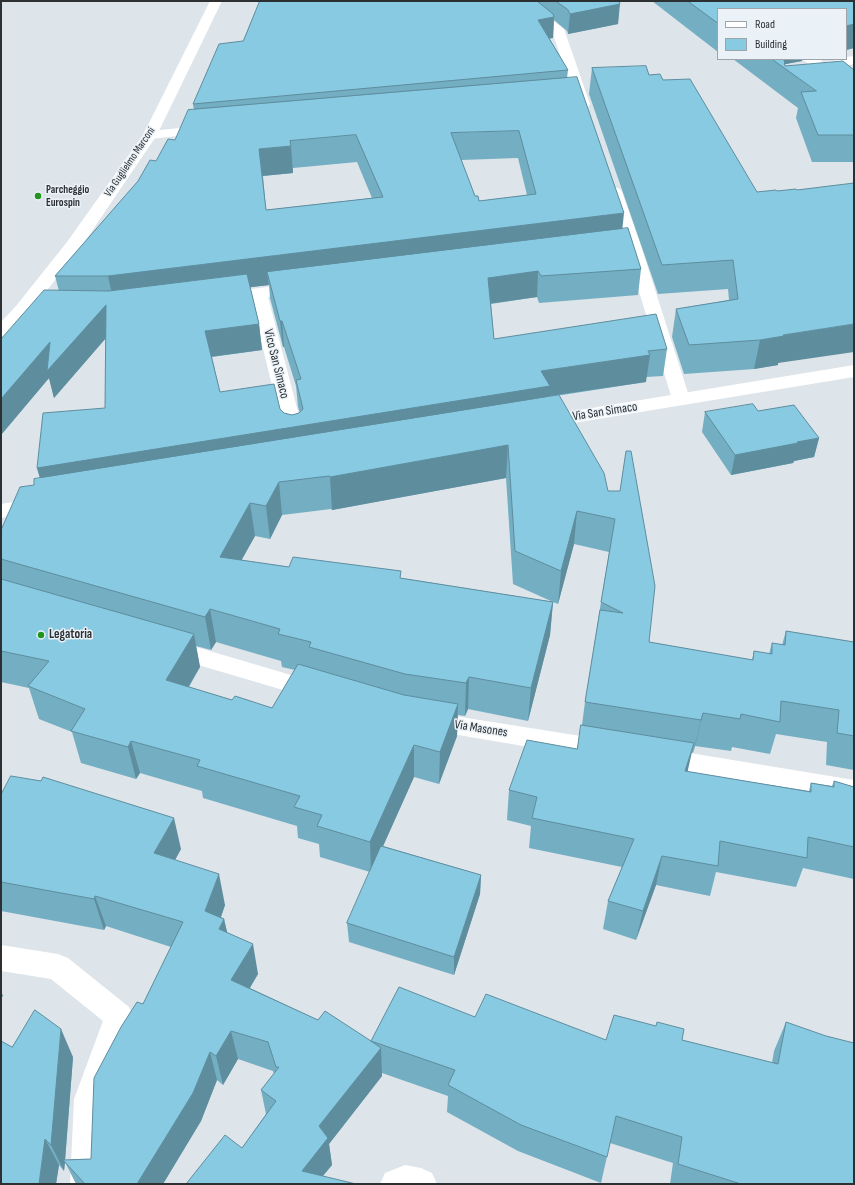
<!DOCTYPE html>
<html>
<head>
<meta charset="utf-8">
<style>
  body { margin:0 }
  #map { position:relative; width:855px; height:1185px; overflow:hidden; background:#dde4ea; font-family:"Sofia Sans Condensed",sans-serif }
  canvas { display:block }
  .frame { position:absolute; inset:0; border:2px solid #2d3032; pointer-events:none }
  .legend { position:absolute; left:717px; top:8px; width:130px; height:52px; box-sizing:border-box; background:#eaf2f8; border:1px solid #9ea4a9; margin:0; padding:5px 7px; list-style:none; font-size:12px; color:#2d3032 }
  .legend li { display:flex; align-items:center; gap:8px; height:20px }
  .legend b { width:20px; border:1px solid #9ea4a9 }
</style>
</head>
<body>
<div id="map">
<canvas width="855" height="1185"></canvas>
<div class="frame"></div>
<ul class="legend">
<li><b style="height:5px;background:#fff"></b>Road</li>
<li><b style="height:11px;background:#87cae2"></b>Building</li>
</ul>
</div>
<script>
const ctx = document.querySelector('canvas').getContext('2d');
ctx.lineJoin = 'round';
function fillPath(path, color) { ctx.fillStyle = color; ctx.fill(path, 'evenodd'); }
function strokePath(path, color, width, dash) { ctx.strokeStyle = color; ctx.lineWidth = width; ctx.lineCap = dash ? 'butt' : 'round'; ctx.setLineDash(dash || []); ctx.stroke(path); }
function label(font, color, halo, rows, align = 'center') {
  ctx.font = font + ' "Sofia Sans Condensed",sans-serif'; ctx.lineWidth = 3; ctx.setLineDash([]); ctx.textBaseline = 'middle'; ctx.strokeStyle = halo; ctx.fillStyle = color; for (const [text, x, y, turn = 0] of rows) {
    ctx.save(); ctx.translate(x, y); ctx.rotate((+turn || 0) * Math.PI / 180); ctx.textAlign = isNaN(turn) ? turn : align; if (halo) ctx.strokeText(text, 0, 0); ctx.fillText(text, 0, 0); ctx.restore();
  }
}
fillPath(new Path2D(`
  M513 1H527L564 29 590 104 588 107H578L576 104 553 34Z
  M854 56V64L822 70 817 69 815 66 817 63 846 59V57Z
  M209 125 214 126 216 129 214 132 150 139 145 138 143 135 145 132 150 131Z
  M614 187 620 189 622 192 641 246 690 399 688 403 681 405 674 403 672 399 625 246 606 192 608 189Z
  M298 283 304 284 307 288 304 292 268 297 304 435 301 439 294 441 287 439 284 435 251 299 221 303 215 302 212 298 215 294 221 293Z
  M169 639 325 685 329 691 325 697 317 700 161 654 158 648 161 642Z
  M429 712 606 740 615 743 618 750 615 757 606 760 429 730 421 728 417 721 421 714Z
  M660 748 854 780V800L660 768 651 765 648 758 651 751Z
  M1 945 58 954 68 958 129 1007 133 1016 104 1099 102 1184H70L74 1099 103 1021 51 979 1 971Z
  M405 1165 421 1168 432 1173 437 1184H380L385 1173Z`), '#fff');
fillPath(new Path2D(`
  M210 1H222L157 135 79 250 28 314 7 336 1 337V322L16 306 67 242 143 135Z
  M802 59H819L854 85V96L849 95Z
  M854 365V377L543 428 536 426 533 422 536 418 543 416Z
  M40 498 47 500 50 505 47 510 1 518V504Z`), '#fff');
fillPath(new Path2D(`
  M260 1H619L618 24 568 34 567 31 554 20 553 38H549L568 70 567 78 622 228 641 269 638 295 539 303 537 297 491 304 494 339 667 349 663 376 646 377V382L549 397 608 491 649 642 752 660 754 651 769 654 772 643 782 645 786 631 854 642V770L826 765 827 742 776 734 770 754 732 747 731 751 695 746 693 753 691 752 687 772 809 791 811 783 832 786 834 781 854 787V879L803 868 796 887 716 872 710 896 656 885 636 940 603 929 608 901 622 867 529 848 531 826 507 820 509 790 577 749 582 725 585 702 609 552 574 544 558 604 553 602 550 635 528 721 468 709 465 716 458 715 457 736 439 784 414 777 383 846 481 875 480 894 454 975 349 942 347 923 370 872 320 857 319 844 298 838 297 826 203 798 202 791 140 773 136 779 81 763 72 732 39 719 29 688 1 682V530L34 485 40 478 37 468 105 408 106 338 54 398 49 378 1 435V339L59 291 55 276 156 161 175 140 194 110 193 104 243 41ZM518 158 527 195 479 201 475 196 461 160ZM357 162 372 198 266 210 263 176 293 173V168ZM269 285 270 298 283 347H284L296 386 298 407 300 413 292 415 284 413 280 409 220 392 212 357 262 350 259 324 250 287ZM506 478 513 584 553 602 401 578 289 567 241 560 255 536 270 539 282 515 331 509 332 510ZM216 642 281 661 282 667 295 670 272 708 232 700 189 687 200 667 196 646 211 650Z
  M652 1H854V48L846 50V9H718V52Z
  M733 59H802V61L785 64V66L854 70V162H812L796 118 798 108Z
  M592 68 649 75 663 80 757 192 797 190 778 365 754 369 684 374 672 337 676 309 729 300 728 289 658 294 589 94Z
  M758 411 819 438 814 457 794 461 793 463 731 475 702 432 705 412Z
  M1 795 181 849 175 860 225 905 221 917 224 919 227 932 258 974 250 988 318 1020 371 1041 475 1017 606 1040H682L772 1063 774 1051 786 1022 854 1184H670L673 1163 610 1143 601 1183 518 1151 447 1112 448 1096 382 1073V1076L329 1144 332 1165 323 1176 186 1184 242 1148 266 1114 261 1090 274 1074 273 1071 238 1059 223 1085 217 1080 201 1121 163 1184H76L65 1162 64 1171 59 1165 56 1184H1L12 1047 73 1057 65 1160 91 1159 143 1004 171 947 106 926 104 930 1 911Z`), '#74aec2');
fillPath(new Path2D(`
  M620 4 618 24 568 34 570 14Z
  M554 17 553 38 537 41 538 20Z
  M854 24V48L846 50V26Z
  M778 59H802V61L781 65Z
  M291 146 293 173 262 176 259 149Z
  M624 213 621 241 267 272 269 285 114 304 108 276Z
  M538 271 537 297 487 304 488 278Z
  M106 305 112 331 54 398 49 378 1 435V399L50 342Z
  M280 321H282L284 347H283Z
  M259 324 262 350 209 357 205 331Z
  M854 324V352L778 363V365L754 369 760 340 783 335Z
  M650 355 646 382 549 396 548 413 45 495 37 468 541 371Z
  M819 438 814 457 794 461 793 463 731 475 735 455 797 442Z
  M508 445 506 478 332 510 330 477Z
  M279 482 282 515 270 539 266 506Z
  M250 503 255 536 225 590 220 557Z
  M577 511 574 544 558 604 561 571Z
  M553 602 550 635 528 721 531 688Z
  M210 609 216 642 211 650 205 617Z
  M194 634 200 667 173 712 166 680Z
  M469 677 468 709 465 716 466 683Z
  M458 704 457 736 439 784 440 752Z
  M703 713 695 746 693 753 701 720Z
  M131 741 140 773 136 779 128 747Z
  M694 743 687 774 685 771Z
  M414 745V777L371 873 370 842Z
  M174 818 181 849 162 884 154 853Z
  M662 856 656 885 636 940 643 911Z
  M219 874 225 905 212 942 205 911Z
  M481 875 480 894 454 975V957Z
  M95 896 106 926 104 930 94 899Z
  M224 919 231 949 219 929Z
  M253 944 258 974 237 1009 231 980Z
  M1 991 3 996 1 998Z
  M61 1029 73 1057 65 1161 63 1160 65 1162 64 1171 51 1145Z
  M231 1031 238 1059 223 1085 216 1056Z
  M381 1048 382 1076 329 1144 332 1165 316 1184 302 1171 319 1126Z
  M210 1052 217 1080 201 1121 163 1184H137Z
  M45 1139 59 1165 56 1184H39Z`), '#5e8d9e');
const building = new Path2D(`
  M260 1H537L553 14 554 17 538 20 568 70 193 104 219 44 243 41Z
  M556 1H619L620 4 570 14 568 10Z
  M688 1H854V24L846 26V9H718V23Z
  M772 59H784L785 66 843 61 854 70V135H818L801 92 816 91Z
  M646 66 649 75 660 74 663 80 690 79 757 192 776 190 777 191 796 189 797 190 854 183V324L783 335 784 336 760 340 689 345 676 309 738 299 733 260 662 265 592 68Z
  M577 77 624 213 108 276H55L138 181 150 160 156 161 168 139 175 140 188 110ZM519 131 536 194 479 201 478 196H475L451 133ZM356 135 383 197 266 210 259 149 291 146 290 141Z
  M628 228 641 269 541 276 538 271 488 278 494 339 656 314 667 349 648 351 650 355 541 371 550 386 37 468 43 413 105 408 106 305 47 371 50 342 1 399V339L44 290 109 291 247 274 259 324 205 331 220 392 274 384 280 409 284 413 292 415 299 413 303 409 296 380 301 379 282 321H280L267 272Z
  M559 395 604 473 608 491H620L626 451H631L655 586 649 642 753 660 754 651 772 654V643L785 645 786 631 854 642V736L837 733 839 710 781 701 780 722 741 714 740 719 703 713 701 720 585 702 600 610 623 613 601 602 615 519 577 511 561 571 515 551 508 445 330 477 329 476 279 482 266 506 250 503 220 557 289 567 293 557 401 571 400 578 553 602 531 688 469 677 466 683 405 674 309 647 311 642 278 634 280 629 210 609 205 617 1 559V530L20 487 34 485V479Z
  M753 404 758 411 794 405 819 438 797 442 798 443 735 455 705 412Z
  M1 579 194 634 166 680 232 700 235 696 272 708 298 664 404 695 458 704 440 752 414 745 370 842 317 826 322 815 294 807 300 796 197 766 200 760 131 741 128 747 71 731 85 709 28 686 49 661 1 651Z
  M581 725 694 743 685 771 811 792V783L834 787V781L854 787V847L808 837 807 858 720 841 718 866 662 856 643 911 608 901 634 839 532 818 537 797 509 790 527 740 577 749Z
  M11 776 41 781 43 777 174 818 154 853 219 874 205 911 224 919 219 929 253 944 231 980 318 1020 325 1011 371 1041 399 987 475 1017 486 994 606 1040 614 1015 656 1026 657 1022 684 1029 682 1040 778 1064 786 1022 826 1036 854 1043V1184H741L678 1164 682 1137 616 1116 607 1157 521 1125 448 1085 455 1070 371 1041 381 1048 319 1126 328 1138 302 1171 356 1184H186L225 1135 242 1148 276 1101 261 1090 279 1067H276L268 1042 231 1031 216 1056 210 1052 193 1093 137 1184H85L63 1160 91 1159 94 1078 121 1027 137 1002 143 1004 183 922 95 896 94 899 1 882V795Z
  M381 846 481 875 454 957 347 923Z
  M35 1010 61 1029 51 1145 45 1139 39 1184H1V1041L12 1047Z`);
fillPath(building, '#87cae2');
strokePath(building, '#5e8d9e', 1);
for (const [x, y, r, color] of [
  [38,196,4,"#239420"],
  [41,635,4,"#239420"]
]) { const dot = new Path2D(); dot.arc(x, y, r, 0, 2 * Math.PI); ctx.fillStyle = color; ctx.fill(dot); strokePath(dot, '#eaf2f8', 1.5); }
label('11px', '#2d3032', '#eaf2f8', [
  ["Via Guglielmo Marconi",130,162,-56]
]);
label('bold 11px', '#2d3032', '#eaf2f8', [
  ["Parcheggio",46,190],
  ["Eurospin",46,203]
], 'left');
label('13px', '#2d3032', '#eaf2f8', [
  ["Vico San Simaco",276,364,76],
  ["Via San Simaco",605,412,-9],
  ["Via Masones",481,729,9]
]);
label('bold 13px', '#2d3032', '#eaf2f8', [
  ["Legatoria",49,635]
], 'left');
</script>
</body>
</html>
